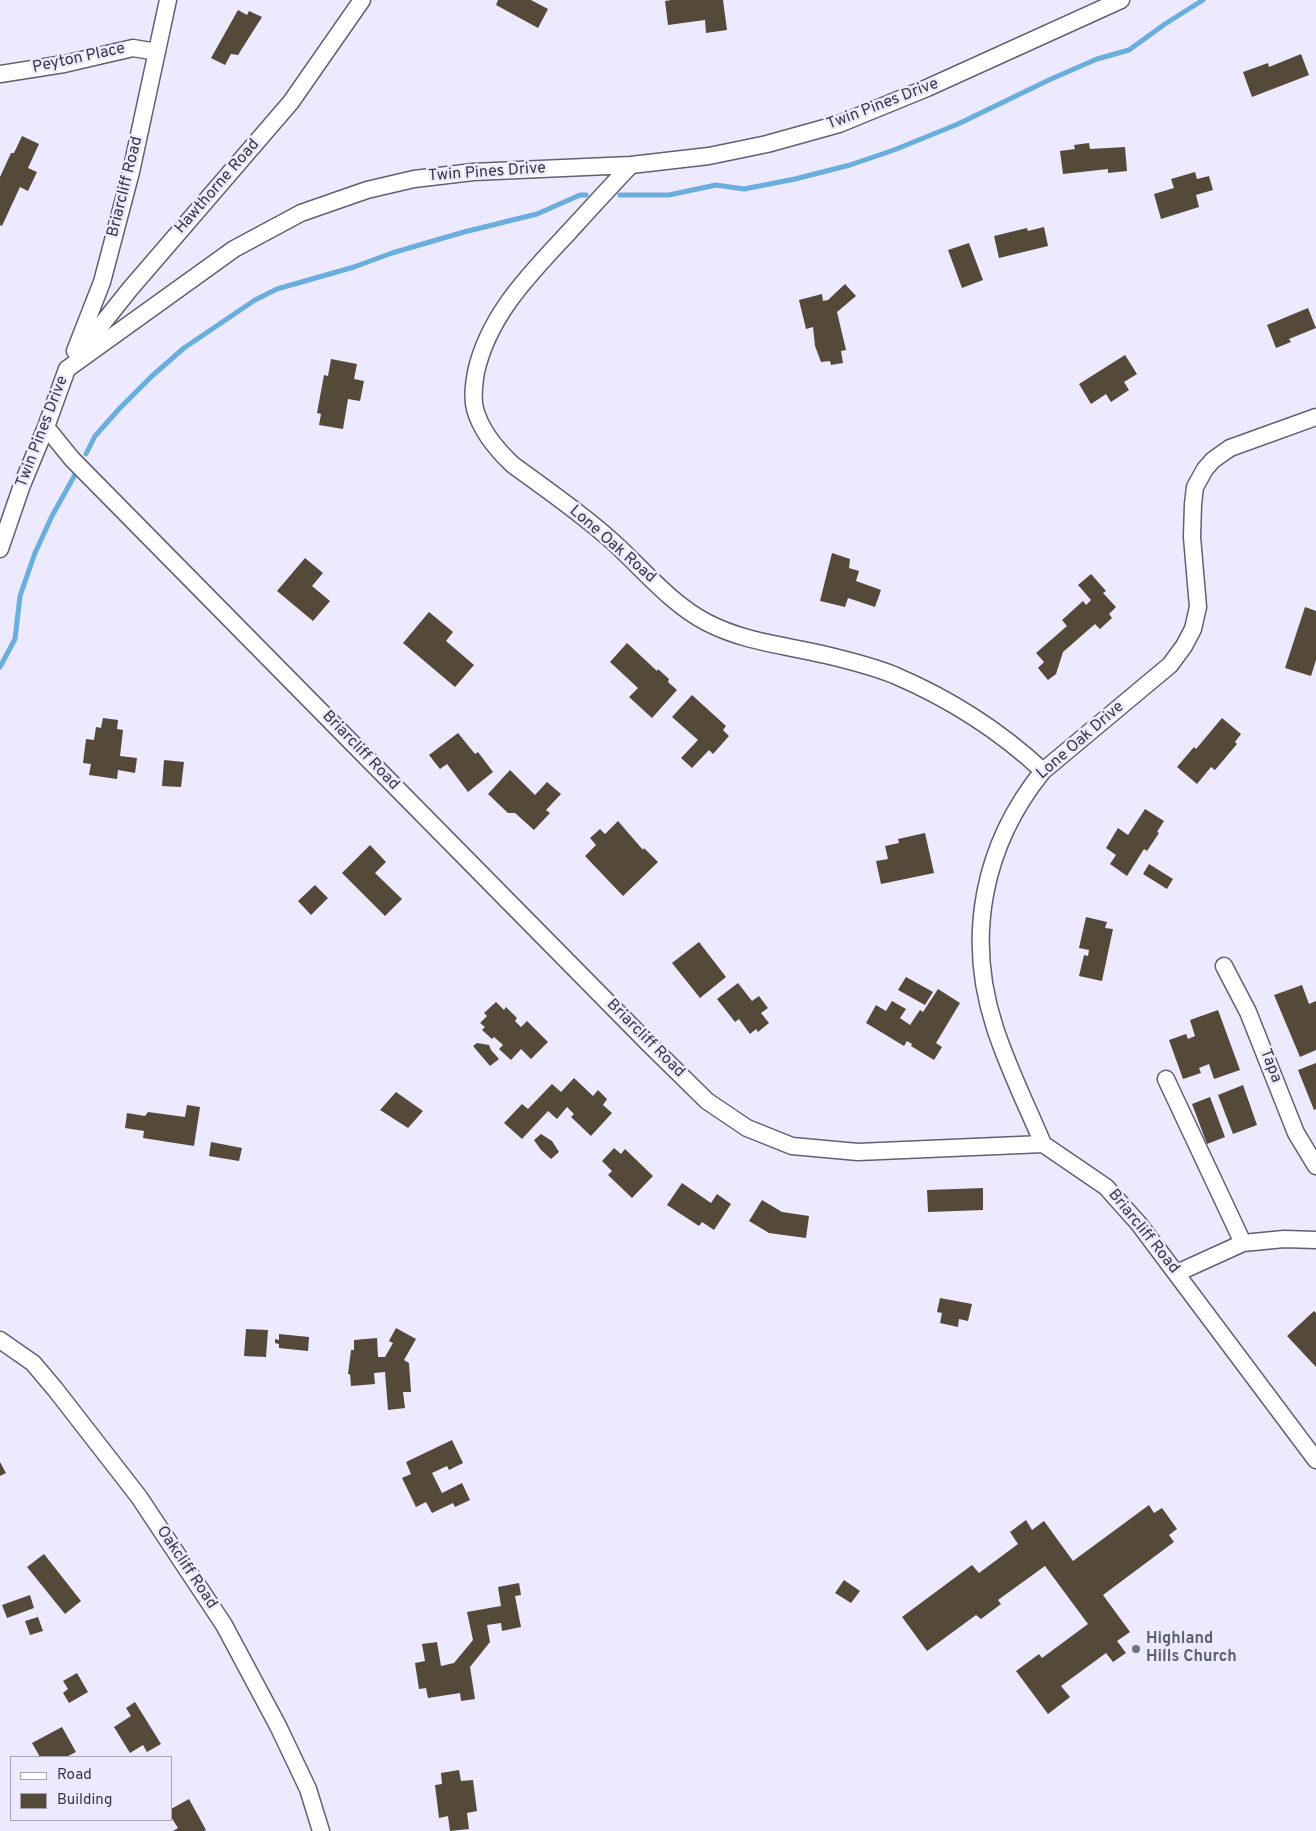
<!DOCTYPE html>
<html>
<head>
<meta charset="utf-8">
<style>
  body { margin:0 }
  #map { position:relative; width:1316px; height:1831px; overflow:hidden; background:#ede9ff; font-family:Overpass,sans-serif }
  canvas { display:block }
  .legend { position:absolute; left:10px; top:1756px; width:162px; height:65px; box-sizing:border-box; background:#ede9ff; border:1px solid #a5a2b3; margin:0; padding:6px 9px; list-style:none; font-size:15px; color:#393840 }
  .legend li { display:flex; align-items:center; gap:10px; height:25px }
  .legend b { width:25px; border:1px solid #a5a2b3 }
</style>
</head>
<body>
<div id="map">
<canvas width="1316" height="1831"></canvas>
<ul class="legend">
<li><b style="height:6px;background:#fff"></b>Road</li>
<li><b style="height:14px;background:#554a3a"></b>Building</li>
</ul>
</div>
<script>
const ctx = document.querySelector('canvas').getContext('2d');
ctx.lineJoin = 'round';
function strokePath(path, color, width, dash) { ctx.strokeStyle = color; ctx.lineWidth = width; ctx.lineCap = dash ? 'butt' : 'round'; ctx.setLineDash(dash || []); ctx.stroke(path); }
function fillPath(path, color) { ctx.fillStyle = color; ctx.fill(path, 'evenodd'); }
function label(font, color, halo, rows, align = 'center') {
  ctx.font = font + ' Overpass,sans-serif'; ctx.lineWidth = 5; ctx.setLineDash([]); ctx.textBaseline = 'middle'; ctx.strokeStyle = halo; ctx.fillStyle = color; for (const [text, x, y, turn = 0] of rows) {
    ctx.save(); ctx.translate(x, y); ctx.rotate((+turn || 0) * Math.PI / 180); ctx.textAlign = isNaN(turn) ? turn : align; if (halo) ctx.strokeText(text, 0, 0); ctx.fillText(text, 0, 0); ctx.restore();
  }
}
strokePath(new Path2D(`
  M620 195H669L716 185 744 189 795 179 850 165 894 150 958 124 1051 79 1097 59 1129 50 1165 24 1203 0
  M86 454 95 436 120 408 152 376 184 348 255 300 277 289 354 267 392 253 464 232 537 214 580 195H586
  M0 667 15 639 20 596 35 553 52 516 77 471`), '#6aaedd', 5);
fillPath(new Path2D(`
  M498 0H531L548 9 538 28 496 5Z
  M671 0H723L727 30 706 33 705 20 668 25 665 1Z
  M238 10 247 15 249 11 262 17 238 55 231 54 225 65 211 58Z
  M1301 54 1309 75 1252 97 1243 72 1268 63 1269 67Z
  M22 136 39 144 28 168 37 172 28 191 20 187 2 226 0 225V177L11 153H14Z
  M1089 143 1090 149 1125 147 1127 171 1108 173V169L1063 174 1060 151 1075 149 1074 145Z
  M1195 172 1197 179 1209 176 1213 190 1196 195 1199 207 1161 219 1154 194 1174 188 1171 179Z
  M1044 227 1048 246 999 258 994 236 1027 228 1028 231Z
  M969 243 983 280 962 288 948 250Z
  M845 284 856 296 837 312 846 350 841 351 843 363 831 365 830 361 821 362 815 346 813 327 806 329 799 300 822 294 823 301 828 300Z
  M1308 308 1316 328 1289 339 1291 342 1276 348 1267 325Z
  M1125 355 1137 374 1124 382 1129 390 1111 402 1106 394 1091 404 1079 384Z
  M331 359 357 364 354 379 364 381 360 401 348 399 343 429 319 425 321 414 317 413 324 375 328 376Z
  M832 553 850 559 849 568 859 571 856 581 881 590 875 607 848 598 845 607 820 601Z
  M305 558 323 573 312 586 330 601 313 621 277 591Z
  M1091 574 1106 591 1103 593 1116 607 1109 614 1112 618 1100 629 1095 624 1063 652 1056 674 1048 680 1038 668 1044 662 1036 653 1067 626 1062 620 1083 601 1086 605 1091 600 1078 585Z
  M1305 607 1316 611V660L1311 676 1285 668Z
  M429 612 453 632 446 641 474 665 455 687 403 643Z
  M627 643 657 671 658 669 669 679 668 682 677 690 652 718 629 697 638 688 610 662Z
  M692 695 726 726 723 730 729 736 713 754 709 750 692 768 681 758 698 740 672 717Z
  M103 718 118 720 117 729 123 730 120 756 137 758 135 773 118 770 117 779 89 775 91 764 83 763 86 739 94 740 96 727 101 728Z
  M1222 718 1241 734 1235 742 1237 744 1215 770 1211 767 1197 784 1177 767 1194 747 1196 749Z
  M458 733 475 754 478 752 493 772 468 792 447 764 440 769 429 755Z
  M164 760 184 762 181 787 162 786Z
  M510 770 535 795 547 782 561 794 546 810 550 813 534 830 515 813H508L488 794Z
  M1145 809 1164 821 1157 832 1159 833 1147 851 1144 849 1127 876 1110 864 1116 855 1106 848 1118 828 1128 835Z
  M618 821 643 850 644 848 658 862 623 896 585 856 596 845 590 838 600 829 605 834Z
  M925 833 934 873 881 884 876 861 888 859 885 846 899 843 898 839Z
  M370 845 386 862 375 873 402 899 385 916 342 873Z
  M1149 864 1173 879 1167 889 1143 874Z
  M315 885 328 898 311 915 298 901Z
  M1086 917 1107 922 1105 928 1113 929 1102 981 1079 976 1084 955 1088 956 1089 950 1079 948Z
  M699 942 726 977 700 998 672 963Z
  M906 977 933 992 925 1005 898 990Z
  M738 983 752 1001 759 996 768 1008 761 1013 769 1023 758 1032 756 1029 750 1034 739 1019 735 1022 717 999Z
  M1302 985 1309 1004 1316 1001V1050L1300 1057 1274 995Z
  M938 989 960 1003 936 1043 942 1047 934 1060 911 1046 912 1044 907 1041 904 1046 866 1023 876 1005 886 1011 892 1001 906 1009 900 1018 910 1025 920 1010 923 1012Z
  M496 1002 504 1010 506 1007 517 1018 515 1021 521 1027 527 1021 548 1042 531 1059 521 1049 511 1060 499 1049 503 1045 494 1037 492 1039 482 1030 485 1027 480 1023 487 1016 484 1013Z
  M1218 1010 1240 1070 1214 1079 1209 1064 1199 1068 1201 1073 1183 1079 1169 1040 1186 1034 1188 1039 1195 1036 1190 1020Z
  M477 1043 489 1045 491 1050 499 1059 490 1066 473 1046Z
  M1316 1063V1109L1314 1110 1298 1070Z
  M574 1078 593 1096 598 1090 607 1099 603 1105 612 1113 591 1136 571 1117 574 1114 567 1107 557 1119 548 1111 522 1139 504 1123 522 1104 528 1109 552 1084 561 1092Z
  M1243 1085 1257 1125 1233 1134 1218 1095Z
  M396 1092 423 1111 408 1128 380 1110Z
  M1210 1097 1225 1137 1207 1144 1192 1104Z
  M187 1105 200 1107 194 1146 143 1138 144 1131 125 1128 127 1113 145 1116 148 1112 185 1117Z
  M541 1134 552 1141 559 1152 551 1159 541 1150 534 1140Z
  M211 1142 242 1148 239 1161 209 1156Z
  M614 1148 621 1154 625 1149 653 1176 632 1198 608 1175 612 1171 602 1161Z
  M682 1183 711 1203 717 1194 731 1204 714 1230 702 1222 699 1226 667 1205Z
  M983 1188V1210L928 1212 927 1190Z
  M762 1200 782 1212 809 1216 806 1238 769 1233 749 1221Z
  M940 1298 972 1304 968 1321 959 1319 958 1327 940 1323 942 1313 937 1312Z
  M1314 1311 1316 1313V1367L1287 1336Z
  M396 1328 416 1339 404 1360 409 1363 411 1392H403L405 1408 388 1410 385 1372 374 1373 375 1384 351 1386 350 1374H348L351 1350H354V1340L377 1338 378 1357H385L393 1343 389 1341Z
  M246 1329 268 1330 266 1357 244 1356Z
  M279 1334 309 1337 308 1351 279 1348V1344L275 1343V1339L279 1340Z
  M452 1440 463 1463 449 1470 447 1466 432 1473 442 1493 462 1483 470 1500 455 1507 453 1503 432 1513 426 1502 416 1507 402 1478 411 1474 406 1462Z
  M0 1462 6 1473 0 1476Z
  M1149 1505 1154 1513 1162 1508 1177 1529 1169 1535 1174 1542 1103 1595 1130 1632 1117 1641 1126 1653 1113 1662 1106 1653 1061 1686 1070 1697 1048 1714 1016 1671 1039 1654 1042 1658 1088 1624 1045 1566 998 1600 1001 1604 981 1619 976 1615 927 1651 902 1617 972 1565 979 1573 1018 1544 1010 1532 1026 1520 1032 1530 1044 1521 1073 1561Z
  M44 1554 81 1601 65 1614 27 1567Z
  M844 1580 860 1591 851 1603 835 1593Z
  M519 1583 521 1595 515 1596 521 1627 502 1631 501 1623 487 1625 490 1642 470 1667 475 1699 461 1701 460 1693 428 1698 426 1688 419 1689 415 1663 425 1661 422 1644 437 1642 441 1666 454 1663 473 1640 467 1612 501 1606 498 1587Z
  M30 1595 34 1608 7 1618 2 1605Z
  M38 1617 43 1631 30 1635 25 1621Z
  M77 1673 88 1692 69 1703 63 1693 68 1689 63 1681Z
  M135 1702 161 1744 147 1752 143 1745 130 1753 114 1727 131 1716 126 1708Z
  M62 1727 76 1752 66 1757H40L32 1743Z
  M459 1770 461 1781 473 1780 477 1811 467 1813 469 1829 450 1831 448 1816 439 1818 435 1785 442 1784 441 1773Z
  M189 1799 206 1830 204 1831H173L178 1828 171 1817V1809Z`), '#554a3a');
const minor = new Path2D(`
  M0 74 64 64 133 48 157 52
  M631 165C610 187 590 209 569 232 531 273 489 314 476 372 474 384 472 397 475 409 481 431 497 450 513 465 546 489 581 513 612 541 642 568 670 603 706 622 744 642 784 645 826 655 847 660 874 667 894 675 948 698 1000 731 1043 771
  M75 351 102 282 131 172 168 0
  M79 353 130 289 291 102 362 0
  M46 427 72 459 649 1044 707 1101 747 1128 792 1146 858 1152 1043 1144 1106 1187 1139 1224 1316 1460
  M0 549 22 485 46 427 67 369 234 249 301 213 367 190 414 179 473 172 631 165 709 156 767 144 839 124 927 88 1121 0
  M1224 966 1248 1012 1296 1133 1316 1166
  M1166 1079 1243 1243
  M1043 1144C1027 1106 1008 1068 995 1028 965 937 983 845 1043 771L1170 665 1184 646 1193 629 1198 607 1192 537 1193 504 1195 487 1205 469 1213 460 1230 448 1316 417
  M1177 1273 1243 1243 1284 1239 1316 1240
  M0 1340 33 1363 55 1389 139 1497 224 1625 278 1726 308 1789 321 1831`);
strokePath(minor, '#635f72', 19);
strokePath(minor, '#fff', 16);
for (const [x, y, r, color] of [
  [1136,1649,5,"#6b7280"]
]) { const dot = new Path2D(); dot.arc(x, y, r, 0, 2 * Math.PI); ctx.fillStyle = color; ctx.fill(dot); strokePath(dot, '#ede9ff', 2); }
label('16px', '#393840', '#ede9ff', [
  ["Peyton Place",79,59,-12],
  ["Twin Pines Drive",883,105,-21],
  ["Twin Pines Drive",487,173,-4],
  ["Briarcliff Road",126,187,-76],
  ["Hawthorne Road",218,187,-49],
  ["Twin Pines Drive",43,432,-69],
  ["Lone Oak Road",612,545,41],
  ["Lone Oak Drive",1081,741,-41],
  ["Briarcliff Road",360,751,46],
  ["Briarcliff Road",645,1039,45],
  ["Tapa",1270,1066,69],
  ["Briarcliff Road",1143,1232,51],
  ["Oakcliff Road",186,1568,56]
]);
label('bold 16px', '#5b616d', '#ede9ff', [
  ["Highland",1146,1640],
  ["Hills Church",1146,1658]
], 'left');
</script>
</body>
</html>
